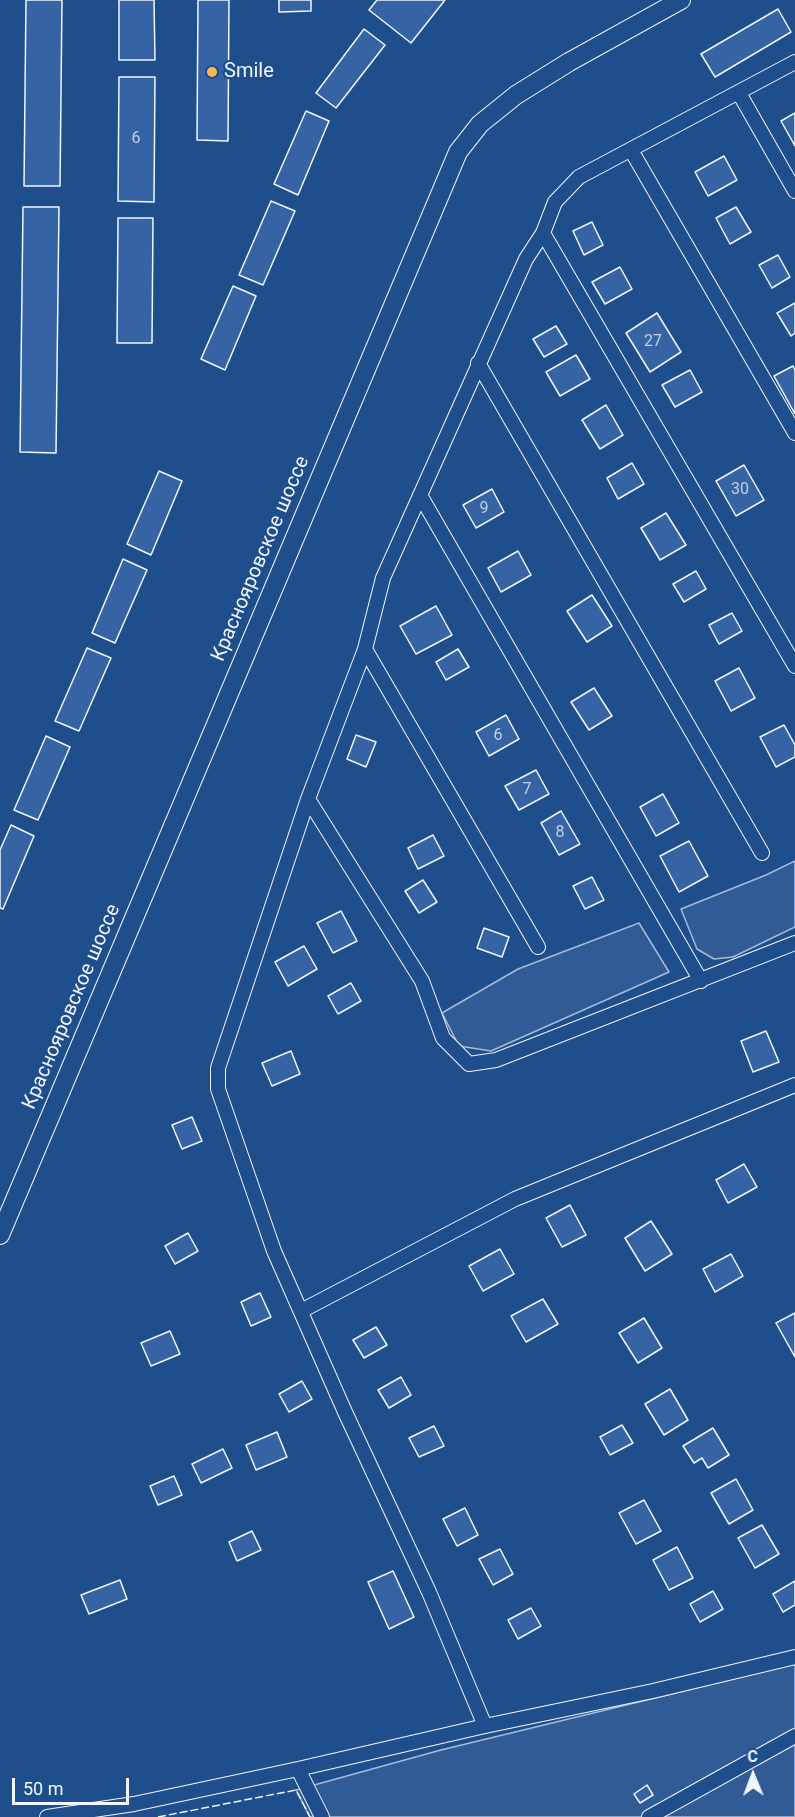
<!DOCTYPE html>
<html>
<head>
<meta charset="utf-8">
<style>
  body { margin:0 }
  #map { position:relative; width:795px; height:1817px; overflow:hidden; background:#1f4e8c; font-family:Roboto,sans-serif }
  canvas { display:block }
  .north { position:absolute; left:723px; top:1745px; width:60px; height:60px; -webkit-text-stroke:4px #1f4e8c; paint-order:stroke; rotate:359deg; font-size:16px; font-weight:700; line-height:24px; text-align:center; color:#f2f6ff }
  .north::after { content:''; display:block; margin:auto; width:21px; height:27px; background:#f2f6ff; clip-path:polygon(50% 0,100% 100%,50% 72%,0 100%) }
  .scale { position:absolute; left:12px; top:1778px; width:117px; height:27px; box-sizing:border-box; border:3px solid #f2f6ff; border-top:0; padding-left:8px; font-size:18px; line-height:21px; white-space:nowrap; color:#f2f6ff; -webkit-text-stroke:4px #1f4e8c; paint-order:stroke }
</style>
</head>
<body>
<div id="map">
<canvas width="795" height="1817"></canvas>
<div class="north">С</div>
<div class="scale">50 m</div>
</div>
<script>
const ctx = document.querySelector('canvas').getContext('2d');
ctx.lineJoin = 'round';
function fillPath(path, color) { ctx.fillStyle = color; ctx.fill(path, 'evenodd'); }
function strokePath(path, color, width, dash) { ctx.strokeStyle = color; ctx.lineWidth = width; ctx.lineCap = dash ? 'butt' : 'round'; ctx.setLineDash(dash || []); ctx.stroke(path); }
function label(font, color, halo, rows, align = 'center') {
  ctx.font = font + ' Roboto,sans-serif'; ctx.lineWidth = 4.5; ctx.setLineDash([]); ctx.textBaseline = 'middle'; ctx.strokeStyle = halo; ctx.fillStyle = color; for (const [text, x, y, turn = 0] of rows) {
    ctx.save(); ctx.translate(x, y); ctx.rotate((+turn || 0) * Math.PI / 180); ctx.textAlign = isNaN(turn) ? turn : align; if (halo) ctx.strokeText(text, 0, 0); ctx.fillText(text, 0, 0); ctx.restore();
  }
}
const built = new Path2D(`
  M795 861V927L733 957 714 959 697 949 681 909 766 875Z
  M639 923 669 972 491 1051 459 1046 442 1013 518 969Z
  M795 1664V1817H310L296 1790 441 1750Z`);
fillPath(built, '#305b95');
strokePath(built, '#a8bbd7', 1.5);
const building = new Path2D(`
  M26 0H62L60 186H24Z
  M119 0H154L155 60H119Z
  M198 0H229L228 141 197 140Z
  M279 0H311V11L279 12Z
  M377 0H445L411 43 369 10Z
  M778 9 791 32 715 77 701 54Z
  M364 29 385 45 336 108 316 93Z
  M119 77H155L154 202 118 201Z
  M306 111 329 121 298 195 274 184Z
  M795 113V146L781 121Z
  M724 156 737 180 708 196 695 172Z
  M271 201 295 211 263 285 239 275Z
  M23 207H59L56 453 20 452Z
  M736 207 751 232 730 244 716 218Z
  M118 218H153L152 343H117Z
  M592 222 603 245 584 255 573 231Z
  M778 255 790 277 772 288 759 265Z
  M620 267 632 289 605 304 592 282Z
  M233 286 256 296 225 370 201 359Z
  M795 303V333L791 336 777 313Z
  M657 313 681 352 650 372 626 333Z
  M556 326 567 344 544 357 533 339Z
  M576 355 590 379 560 396 546 372Z
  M793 366 795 370V414L774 376Z
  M690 370 702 392 675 407 662 385Z
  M606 405 623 435 600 449 582 420Z
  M632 463 644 484 618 499 607 478Z
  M744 465 764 500 736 516 716 481Z
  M159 471 182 481 151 555 127 544Z
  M492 489 504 512 476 528 463 505Z
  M666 513 686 545 660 560 641 528Z
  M518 551 531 575 501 592 488 568Z
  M123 559 147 570 115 643 92 633Z
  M696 571 706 589 684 602 673 584Z
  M592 595 612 626 587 642 567 611Z
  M436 606 452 635 416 654 400 626Z
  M732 613 742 631 719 644 709 625Z
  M87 648 111 658 79 731 55 721Z
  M458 649 469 667 446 680 436 662Z
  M739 668 755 698 731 711 715 681Z
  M594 688 612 716 589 730 571 702Z
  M506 715 519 739 489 756 476 732Z
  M784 725 795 745V757L776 767 760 737Z
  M356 735 376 742 366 767 347 759Z
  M46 736 70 747 38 820 14 810Z
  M536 770 549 794 519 810 505 786Z
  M663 794 679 823 656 836 640 807Z
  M561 811 580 844 559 855 541 823Z
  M11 825 34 836 3 909 0 908V850Z
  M433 835 444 856 418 869 408 848Z
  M689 841 708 876 679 892 660 856Z
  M592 877 604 900 585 909 573 886Z
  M423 880 437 902 419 913 405 891Z
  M341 911 357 941 333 953 317 923Z
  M484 928 509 937 502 957 477 948Z
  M304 946 317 969 288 986 275 962Z
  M351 983 361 1001 338 1014 328 996Z
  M766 1031 779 1062 753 1072 741 1041Z
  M291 1051 300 1074 272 1086 262 1063Z
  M192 1117 202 1141 182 1149 172 1125Z
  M744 1164 757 1187 728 1203 716 1180Z
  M570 1205 586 1235 562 1247 546 1218Z
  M651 1221 672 1254 645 1271 625 1238Z
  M188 1233 198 1251 175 1264 165 1246Z
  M500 1249 514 1274 483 1291 469 1266Z
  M731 1254 743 1276 715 1292 703 1269Z
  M260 1293 271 1317 251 1326 241 1302Z
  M543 1299 558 1324 526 1342 511 1316Z
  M795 1313V1357L776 1323Z
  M644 1318 662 1348 638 1363 619 1333Z
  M376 1327 387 1345 364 1358 353 1340Z
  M170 1331 180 1354 151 1366 141 1343Z
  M401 1377 411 1395 389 1408 378 1390Z
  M302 1381 312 1399 289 1412 279 1394Z
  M670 1389 688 1420 664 1435 645 1404Z
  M622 1425 633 1443 610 1455 600 1437Z
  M434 1426 444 1446 419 1457 409 1438Z
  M713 1428 729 1455 708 1468 702 1458 694 1463 683 1446Z
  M277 1432 287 1457 256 1470 246 1445Z
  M223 1449 232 1468 201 1483 192 1464Z
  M174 1476 182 1495 158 1505 150 1486Z
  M736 1479 753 1510 729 1524 711 1493Z
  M644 1500 661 1531 636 1544 619 1513Z
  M465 1508 478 1535 457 1546 443 1519Z
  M762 1525 779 1554 755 1568 738 1538Z
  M252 1531 261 1550 237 1561 229 1542Z
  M677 1547 693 1578 669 1590 653 1560Z
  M500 1549 513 1574 493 1585 479 1559Z
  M393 1571 414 1617 389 1629 368 1582Z
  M120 1580 127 1599 89 1614 81 1595Z
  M795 1581V1605L783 1612 773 1594Z
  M713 1591 723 1609 700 1622 690 1604Z
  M531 1608 541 1626 518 1639 508 1620Z
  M647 1785 653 1795 640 1803 634 1794Z`);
fillPath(building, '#3563a3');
strokePath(building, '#f2f6ff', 1.5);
const minor = new Path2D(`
  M739 93 795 191
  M631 150 795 433
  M543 233 795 666
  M478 363 762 853
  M420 495 701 981
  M365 649 538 947
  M308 799 422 981 443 1038 469 1064 496 1060 795 943
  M301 1311 515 1199 795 1085
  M485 1726 429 1592 345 1412 274 1251 218 1089V1068L308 799 365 649 383 578 526 259 543 233 555 202 579 177 795 62
  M298 1769 322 1817
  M47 1817 134 1804 298 1769 485 1726 653 1691 795 1657
  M649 1817 795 1736`);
const tertiary = new Path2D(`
  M0 1235 458 152 480 124 516 95 569 62 681 0`);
strokePath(minor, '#f2f6ff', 16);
strokePath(tertiary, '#f2f6ff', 20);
strokePath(minor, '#1f4e8c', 14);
strokePath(tertiary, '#1f4e8c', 18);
strokePath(new Path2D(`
  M158 1817 296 1790 310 1817`), '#f2f6ff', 1.5, [8, 3]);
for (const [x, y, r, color] of [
  [212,72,6,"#ffb74d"]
]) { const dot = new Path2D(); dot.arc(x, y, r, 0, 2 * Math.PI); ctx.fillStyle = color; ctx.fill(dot); strokePath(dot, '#1f4e8c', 2); }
label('16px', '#c3d1e8', null, [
  ["6",136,139],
  ["27",653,342],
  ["30",740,490],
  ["9",484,509],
  ["6",498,736],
  ["7",527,790],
  ["8",560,833]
]);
label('20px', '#f2f6ff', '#1f4e8c', [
  ["Smile",224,72]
], 'left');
label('20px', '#f2f6ff', '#1f4e8c', [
  ["Краснояровское шоссе",261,559,-67],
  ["Краснояровское шоссе",72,1007,-67]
]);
</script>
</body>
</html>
